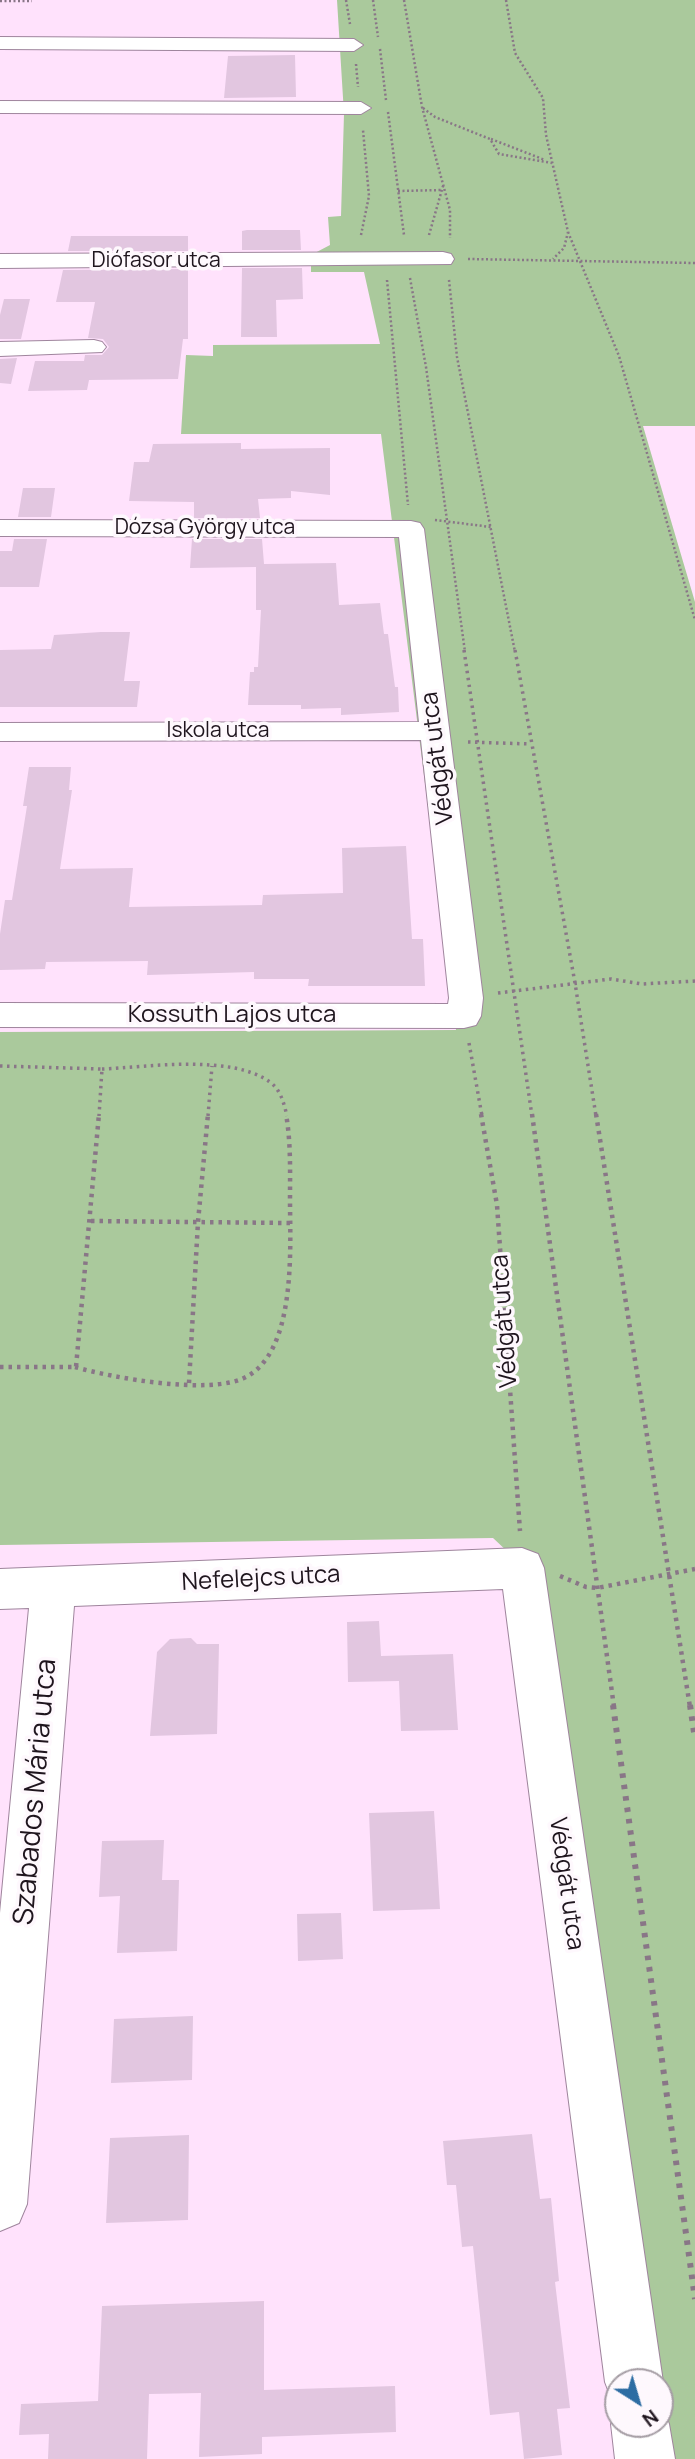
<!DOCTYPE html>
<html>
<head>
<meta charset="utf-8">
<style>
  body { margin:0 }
  #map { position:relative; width:695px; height:2459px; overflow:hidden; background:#ffe2fc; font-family:Manrope,sans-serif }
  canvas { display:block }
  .north { position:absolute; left:604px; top:2368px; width:70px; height:70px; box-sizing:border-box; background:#fef8fd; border:2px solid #a59da4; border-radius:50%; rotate:143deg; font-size:19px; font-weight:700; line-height:28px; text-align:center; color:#1f151e }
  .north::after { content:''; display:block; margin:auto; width:24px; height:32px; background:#2d6da3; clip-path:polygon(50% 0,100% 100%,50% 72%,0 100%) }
</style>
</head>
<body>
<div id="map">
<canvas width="695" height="2459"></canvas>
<div class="north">N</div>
</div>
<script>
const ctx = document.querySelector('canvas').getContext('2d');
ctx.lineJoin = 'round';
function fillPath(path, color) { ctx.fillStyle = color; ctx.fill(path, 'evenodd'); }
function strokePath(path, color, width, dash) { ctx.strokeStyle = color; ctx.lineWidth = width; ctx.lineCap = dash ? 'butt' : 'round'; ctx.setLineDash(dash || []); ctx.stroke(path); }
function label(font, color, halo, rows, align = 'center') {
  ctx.font = font + ' Manrope,sans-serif'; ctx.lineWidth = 7; ctx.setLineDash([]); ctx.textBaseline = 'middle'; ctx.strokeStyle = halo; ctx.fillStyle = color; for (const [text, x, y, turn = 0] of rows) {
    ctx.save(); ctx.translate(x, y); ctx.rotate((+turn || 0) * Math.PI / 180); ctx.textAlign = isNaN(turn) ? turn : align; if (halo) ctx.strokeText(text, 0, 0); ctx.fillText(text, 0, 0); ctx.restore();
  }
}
fillPath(new Path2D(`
  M337 0H695V426H643L695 602V2459H642L660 2424V2382L524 1567 493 1538 0 1545V1032L456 1030 381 434H181L186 355 213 356V345L380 344 364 272H311V255L330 245 328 217 341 216 344 114Z`), '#aac99c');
fillPath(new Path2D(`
  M295 55 296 97 224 98 228 56Z
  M247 230H300L301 250H242V231Z
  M71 236H188V251H68Z
  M242 268H302L303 299 276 300 277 337H241Z
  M188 269V339H183L178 379 89 380 87 390 28 391 35 361H84L85 355H102L109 347 103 339 88 338 95 302H56L63 270Z
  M4 299H30L21 339H0V315Z
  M17 358 11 384 0 383V359Z
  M241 443V449L330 448V495L291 491V498L258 499 260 518H194V502L129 501 134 462H149L153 444Z
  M23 488H55L51 517H18Z
  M14 539H47L39 587H0V551H12Z
  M192 539H262L264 564 336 563 339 605 380 603 384 634H388L395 687H398L399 712 341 715V708L301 709V705H248L250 672H254V667H258L261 610H256V567L190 568Z
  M101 632H130L124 681H140L137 707H0V650L51 649 54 635Z
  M29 767H71L69 790H72L60 869 133 868 129 907 262 905 263 895 343 893 342 848 406 846 412 939H423L425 986H308L309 979H254V972L147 975 148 961 46 962 45 969 0 970V934L5 900H12L27 806H23Z
  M379 1621 381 1656 453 1654 458 1730 401 1731 399 1681 348 1682 347 1622Z
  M191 1638 197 1644H219L217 1734 150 1736 157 1652 170 1639Z
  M434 1811 440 1909 373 1911 369 1813Z
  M164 1840 162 1880H179L177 1951 117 1953 120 1896 99 1897 102 1841Z
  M341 1913 343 1959 298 1961 297 1914Z
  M193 2016 192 2080 111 2083 114 2019Z
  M532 2134 540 2199 551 2198 559 2281 555 2282 570 2408 557 2409 562 2455 524 2459 519 2412 490 2415 473 2246 462 2247 456 2185H447L443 2141Z
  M189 2135 188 2220 106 2223 110 2138Z
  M264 2301V2390L395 2386 396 2432 262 2437V2454L199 2457 201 2393 149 2394 147 2459H48L49 2434 19 2435 21 2404 98 2401 102 2306Z`), '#e2c6e0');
const minor = new Path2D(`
  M0 37 354 39 363 45 354 51 0 49Z
  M0 101 361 102 371 108 361 114 0 113Z
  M443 252 451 254 454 259 451 264 0 268V254Z
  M94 340 102 342 106 347 102 352 0 356V342Z
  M0 520 411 521 420 523 424 529 483 998 481 1016 476 1025 464 1028 0 1027V1003L448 1004 449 998 421 740 0 741V723L419 722 399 537 0 536Z
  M522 1548 538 1554 544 1568 663 2382 660 2389V2382H618V2404L613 2403 605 2382 503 1589 74 1606 27 2204 19 2223 0 2231V1913L29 1608 0 1609V1569Z
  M661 2403 669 2424 675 2459H615L611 2424 618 2406V2424H660Z`);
strokePath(minor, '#9f859d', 2);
strokePath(new Path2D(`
  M346 0 350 24
  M373 0 378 37
  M404 0 422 107 450 210V238
  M506 0 515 53 543 98 546 135 568 232 564 248 553 259
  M0 1H32
  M380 49 386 100
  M356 64 358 87
  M423 108 435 117 490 139 499 154 552 163
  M388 112 404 235
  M491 139 545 160
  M398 191 442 190
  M568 232 619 356 695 620
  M361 235 369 196 363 130
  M429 235 443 186
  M468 259 695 263
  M410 278 426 367 465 652
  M387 280 408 505
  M449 280 457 357 515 652
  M435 520 491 527`), '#897687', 2.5, [2, 2.5]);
strokePath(new Path2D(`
  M464 650 532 1116
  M515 650 575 983 596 1116
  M468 742 531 744
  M498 993 611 979 642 984 695 981
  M469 1043 482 1116
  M0 1066 102 1069 99 1116
  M102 1069C148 1067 231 1054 270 1082 281 1090 284 1104 287 1116
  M208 1116 212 1066`), '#897687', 3.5, [2.5, 4.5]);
strokePath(new Path2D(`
  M481 1114 497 1205 520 1531
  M532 1114 614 1707
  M596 1114 690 1707
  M91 1221 290 1223
  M0 1367H76L99 1114
  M75 1367C113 1378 208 1395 244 1378 297 1353 290 1248 290 1200 290 1171 291 1143 286 1114
  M189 1383 198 1222 208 1114
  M560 1576 586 1587 597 1588 695 1569`), '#897687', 4.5, [3.5, 5]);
strokePath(new Path2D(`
  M613 1705 695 2299
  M690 1705 695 1739`), '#897687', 6, [4.5, 7]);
fillPath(minor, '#fff');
label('21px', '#1f151e', '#fef8fd', [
  ["Diófasor utca",156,261],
  ["Dózsa György utca",205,528],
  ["Iskola utca",218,731]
]);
label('24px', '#1f151e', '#fef8fd', [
  ["Védgát utca",438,758,-97],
  ["Kossuth Lajos utca",232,1015],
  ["Védgát utca",505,1321,-94],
  ["Nefelejcs utca",261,1579,-3],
  ["Védgát utca",566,1884,82]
]);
label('28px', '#1f151e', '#fef8fd', [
  ["Szabados Mária utca",36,1792,-85]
]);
</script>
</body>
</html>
